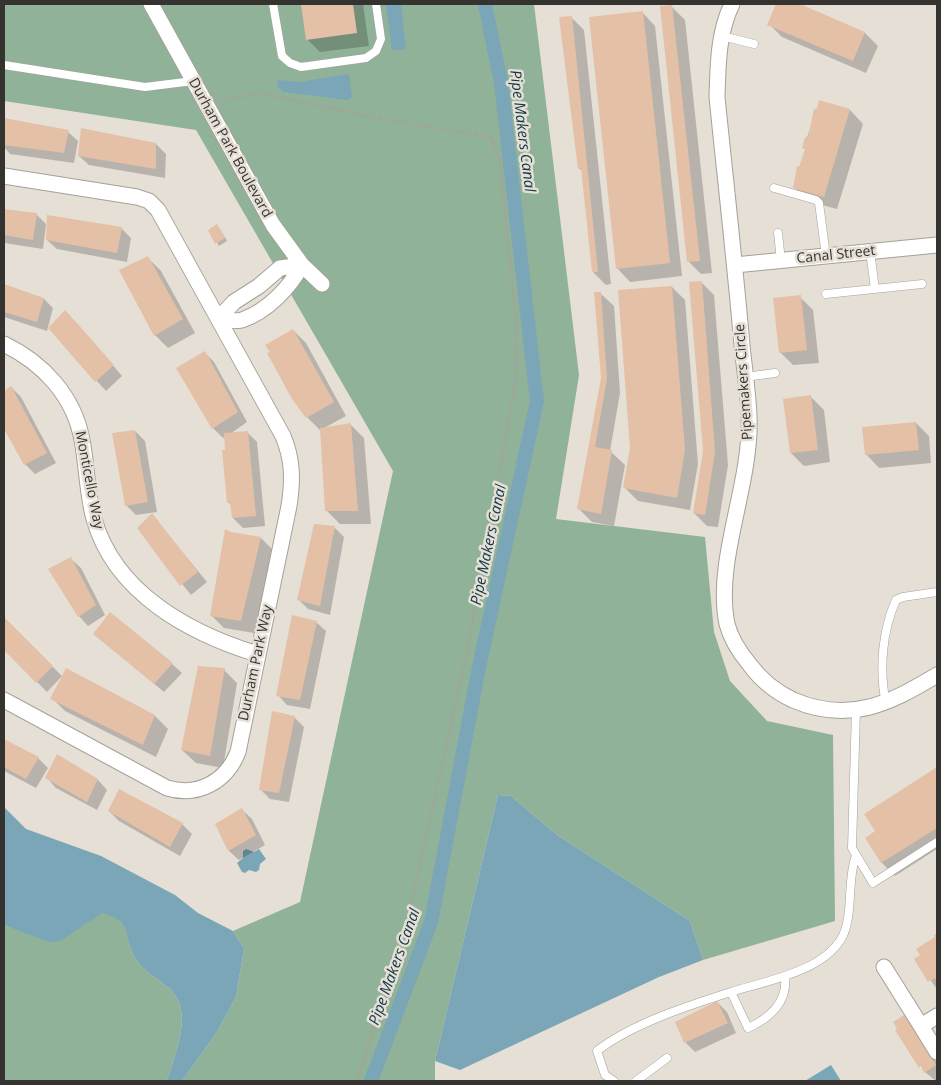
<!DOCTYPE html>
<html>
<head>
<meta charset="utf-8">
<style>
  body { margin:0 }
  #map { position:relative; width:941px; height:1085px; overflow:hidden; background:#e5dfd6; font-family:"Open Sans",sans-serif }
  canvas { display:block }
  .frame { position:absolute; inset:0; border:5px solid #35332f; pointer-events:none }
</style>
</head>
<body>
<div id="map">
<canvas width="941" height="1085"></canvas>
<div class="frame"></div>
</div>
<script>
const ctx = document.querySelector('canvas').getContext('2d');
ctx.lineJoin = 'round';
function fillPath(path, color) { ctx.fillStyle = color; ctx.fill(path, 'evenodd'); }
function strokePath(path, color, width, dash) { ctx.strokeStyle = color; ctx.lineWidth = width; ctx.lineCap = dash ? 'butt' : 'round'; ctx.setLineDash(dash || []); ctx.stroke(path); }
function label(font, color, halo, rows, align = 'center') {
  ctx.font = font + ' "Open Sans",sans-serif'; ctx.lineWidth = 5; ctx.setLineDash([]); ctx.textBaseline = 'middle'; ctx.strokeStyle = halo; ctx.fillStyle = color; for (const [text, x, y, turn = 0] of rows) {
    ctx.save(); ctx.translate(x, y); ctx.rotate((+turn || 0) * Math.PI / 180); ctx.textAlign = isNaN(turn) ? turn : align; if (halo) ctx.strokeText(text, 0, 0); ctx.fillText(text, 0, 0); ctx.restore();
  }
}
fillPath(new Path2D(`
  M4 4H534L579 375 556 519 705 537 714 632 730 681 767 721 833 735 835 921 703 960 690 921 557 835 511 796 498 795 435 1061V1081H182L217 1032 236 997 244 949 233 931 300 902 393 471 196 130 4 101Z
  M102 912C134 921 122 934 135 958 143 971 158 979 169 988 195 1011 175 1053 167 1081H4V925L12 928 82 926Z`), '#90b298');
fillPath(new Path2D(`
  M386 4H401L406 49 392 50Z
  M349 74 352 97 348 100 284 92 277 86 278 80 299 82Z
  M498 795 511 796 557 835 690 921 703 960 659 977 460 1070 435 1061Z
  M4 807 26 829 101 856 175 895 198 913 233 931 244 949 236 997 217 1032 182 1081H167C175 1053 195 1011 169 988 158 979 143 971 135 958 122 935 134 921 102 913L60 941 49 942 4 925Z
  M246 849 254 852 259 849 266 859 260 864 259 870 256 872 249 870 245 873 242 872 237 863 243 858V851Z
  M831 1065 841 1081H805Z`), '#7aa6b7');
fillPath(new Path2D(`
  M302 4H363L369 46 320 52 307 39Z
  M777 4H797L865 33 878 46 866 73 782 37 769 24Z
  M672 7 685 20 712 273 701 274 688 261Z
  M642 12 655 26 682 276 630 282 617 268Z
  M571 17 584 30 611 284 606 285 593 272 582 171 579 168Z
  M820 102 850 110 863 124 837 209 807 201 794 187 806 150 803 148Z
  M4 120 68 132 78 141 74 163 10 154 4 147Z
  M156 144 166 154 165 178 89 165 79 156Z
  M4 211 36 214 46 224 43 249 4 243Z
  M121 228 131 238 127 262 57 249 47 240Z
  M220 229 227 241 219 246 210 230Z
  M148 258 161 271 195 333 168 348 155 335Z
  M701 282 714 295 728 465 718 527 707 526 694 513 704 451Z
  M4 285 44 299 53 308 47 331 4 317Z
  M672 287 685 300 698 464 690 510 638 501 625 488Z
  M600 293 614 306 620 393 610 451 625 465 614 526 592 522 579 509 602 378Z
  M800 297 813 310 819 363 793 365 780 352Z
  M75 321 122 376 106 391 49 328Z
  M293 330 306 343 346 416 324 428 351 425 364 438 371 524H340L326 510 321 431 307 417Z
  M204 352 214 362 247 422 230 434 247 432 257 442 265 526 243 528 233 518 232 506 228 502 226 436 223 438 213 428 178 368Z
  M11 387 21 397 56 463 35 474 25 464 4 427V392Z
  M811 397 824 410 830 462 804 466 791 453Z
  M916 423 929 436 931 463 879 468 866 454Z
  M135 431 145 441 157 512 136 515 126 505Z
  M152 515 207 582 191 595 138 528Z
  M334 527 344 537 330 615 308 609 298 599Z
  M230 533 261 538 274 551 254 633 224 628 211 615Z
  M71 559 81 568 105 615 88 626 79 616Z
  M4 619 62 676 47 692 4 648Z
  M316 622 326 631 310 709 287 705 278 695Z
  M95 634 172 664 182 673 164 692Z
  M224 670 237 683 223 768 196 763 182 750Z
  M52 698 155 716 168 729 156 757 65 711Z
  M294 717 304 727 289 802 270 799 260 789Z
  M4 741 38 758 48 768 36 788 4 771Z
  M57 756 98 780 107 790 97 810 56 788 47 778Z
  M937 769V849L895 876 882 863 866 838 877 832 866 814Z
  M242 810 252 819 265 845 239 860 229 851 217 824Z
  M109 811 182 824 192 834 180 856 119 821Z
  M937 934V989L916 960 922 955Z
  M717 1002 727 1012 736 1033 695 1052 686 1043 676 1022Z
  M904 1017 914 1026 937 1063 936 1081 925 1072Z`), '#0003');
strokePath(new Path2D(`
  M371 1081 431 922 479 667 537 401 501 83 485 4`), '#7aa6b7', 14);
fillPath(new Path2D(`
  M301 4H353L357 33 306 40Z
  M776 4H800L865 32 853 61 767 25Z
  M672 5 700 261 687 262 660 6Z
  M643 11 670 263 616 269 589 17Z
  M572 16 598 272H592L581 168 578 169 559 17Z
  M819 100 850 109 824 197 793 188 797 166 799 167 805 149 802 148 805 137 808 138 814 109H817Z
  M4 118 69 130 64 153 4 145Z
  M81 128 156 143V169L78 156Z
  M4 209 37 213 33 240 4 235Z
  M47 215 122 227 117 253 46 240Z
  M217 224 225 238 215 244 208 230Z
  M148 256 183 319 154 336 119 270Z
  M702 281 715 452 705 515 693 513 703 451 689 282Z
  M4 284 44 298 37 322 4 312Z
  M672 286 685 450 677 498 623 488 630 448 618 290Z
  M594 292H601L607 379 595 447 612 450 601 514 577 509 601 378Z
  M801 295 807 350 779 353 773 298Z
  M65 310 114 365 95 382 48 328Z
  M293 329 334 402 306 418 292 399 267 353 270 352 265 345Z
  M205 351 238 412 212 429 176 368Z
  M11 386 47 453 24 465 4 429V391Z
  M811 395 818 450 790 453 783 399Z
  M916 422 919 450 865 455 862 427Z
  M351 423 358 511H325L320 428Z
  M135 430 148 502 125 506 112 433Z
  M248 431 256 516 232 518 230 502 227 503 222 450H225L224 433Z
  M152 513 198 572 180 586 137 528Z
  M314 524 335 526 320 606 297 600Z
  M225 529 231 532 261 537 241 621 210 616Z
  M71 557 96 605 78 617 48 569Z
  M110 612 173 663 154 684 93 634Z
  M292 615 317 621 300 700 276 696Z
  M4 617 53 666 36 683 4 650Z
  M198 666 225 668 210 756 181 750Z
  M66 668 155 715 143 745 50 699Z
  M272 711 295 716 279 793 259 790Z
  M4 739 39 757 26 779 4 767Z
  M57 754 98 779 87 802 45 778Z
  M937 767V828L881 863 865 838 875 831 864 814Z
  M119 789 183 823 170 847 108 811Z
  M242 808 256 835 228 851 215 824Z
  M937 933V983L935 978 928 982 914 959 920 955 916 949 935 937 934 935Z
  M717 1001 728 1023 684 1043 675 1022Z
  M904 1015 936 1065 924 1073 921 1066 919 1068 895 1030 897 1029 893 1022Z`), '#e4c0a7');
const service = new Path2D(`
  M273 4 282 56 290 63 301 67 366 58 376 51 381 39 376 4
  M722 36 754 44
  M4 65 145 87 193 81
  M774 188 816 200 819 203 826 256
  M778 233 781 261
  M870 251 875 289
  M826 294 922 284
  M745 377 775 373
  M886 704C879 670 882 631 896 600L903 597 937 592
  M856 710 852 848 873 883 937 842
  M785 976C788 1002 770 1018 748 1028L731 992C769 980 839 969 847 923 852 901 848 877 856 855
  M614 1081 605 1075 597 1051C631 1024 690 1005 731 992
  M636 1081 667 1058`);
const minor = new Path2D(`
  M151 4 273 225 302 265 322 284
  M732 4C718 33 718 65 717 97 725 176 734 255 741 334 743 361 748 389 749 416 752 485 714 560 727 624 731 640 740 653 750 665 761 680 776 692 793 700 849 724 889 704 937 675
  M4 176 137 197 149 201 158 210 283 436C293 460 293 480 289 506L238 752C226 782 198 797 167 788L4 700
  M735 265 937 245
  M219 318C226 319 236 322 242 320 268 311 290 287 302 265
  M219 318 234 302 259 286 280 268 302 265
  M4 344C43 363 74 396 82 440 87 466 87 494 94 519 115 593 189 633 257 654
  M884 967 921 1026 937 1016
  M921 1026 937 1052`);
strokePath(service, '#a6a198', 9);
strokePath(minor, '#a6a198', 17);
strokePath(new Path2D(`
  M219 101 261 93 376 118 491 137 500 161 516 318 517 375 467 652 401 950 356 1081`), '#a6a29a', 2.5, [4, 2.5]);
strokePath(service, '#fff', 8);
strokePath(minor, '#fff', 15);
label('14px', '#35332f', '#e5dfd6', [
  ["Durham Park Boulevard",230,148,61],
  ["Canal Street",836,255,-6],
  ["Pipemakers Circle",744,382,-94],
  ["Monticello Way",89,480,79],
  ["Durham Park Way",256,663,-78]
]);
label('italic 15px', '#0f3745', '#e5dfd6', [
  ["Pipe Makers Canal",522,131,83],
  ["Pipe Makers Canal",489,545,-78],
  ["Pipe Makers Canal",395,967,-70]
]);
</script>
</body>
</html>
